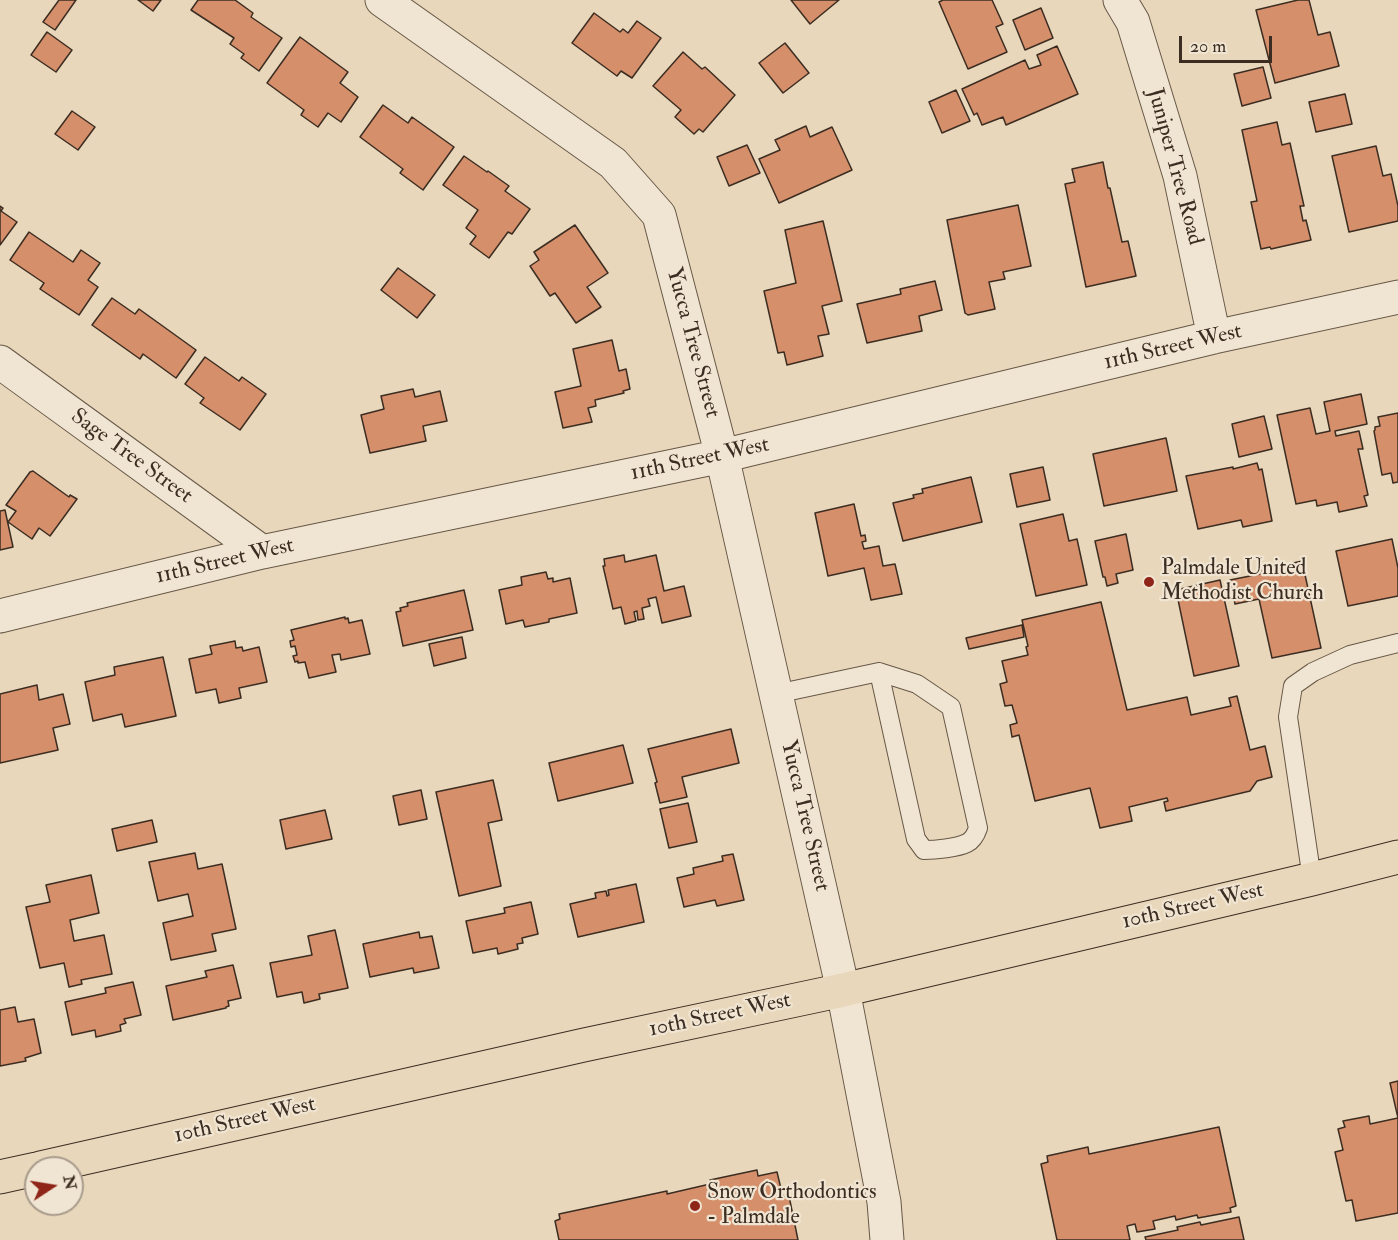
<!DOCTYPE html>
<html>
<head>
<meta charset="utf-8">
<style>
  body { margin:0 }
  #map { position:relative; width:1398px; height:1240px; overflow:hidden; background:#e8d7ba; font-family:"IM FELL Double Pica",serif }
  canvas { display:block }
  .north { position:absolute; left:24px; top:1156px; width:60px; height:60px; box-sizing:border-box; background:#f0e5d2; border:2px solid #a89b8c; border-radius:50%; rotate:78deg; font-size:16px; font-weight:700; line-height:24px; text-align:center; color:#3c2d22 }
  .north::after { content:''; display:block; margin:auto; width:21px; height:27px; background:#8f2418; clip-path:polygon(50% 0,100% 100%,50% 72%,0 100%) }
  .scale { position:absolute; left:1179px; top:36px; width:93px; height:27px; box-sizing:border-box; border:3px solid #3c2d22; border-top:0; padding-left:8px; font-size:18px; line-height:21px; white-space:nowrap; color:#3c2d22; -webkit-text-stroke:4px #f0e5d2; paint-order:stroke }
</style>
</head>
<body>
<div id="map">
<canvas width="1398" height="1240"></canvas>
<div class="north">N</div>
<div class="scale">20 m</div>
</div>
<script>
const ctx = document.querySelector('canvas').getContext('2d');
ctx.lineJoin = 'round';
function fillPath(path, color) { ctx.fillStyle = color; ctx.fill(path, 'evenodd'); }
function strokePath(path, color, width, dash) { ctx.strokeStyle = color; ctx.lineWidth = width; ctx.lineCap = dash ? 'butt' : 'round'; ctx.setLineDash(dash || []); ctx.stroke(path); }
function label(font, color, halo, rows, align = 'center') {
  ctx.font = font + ' "IM FELL Double Pica",serif'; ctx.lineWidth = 4.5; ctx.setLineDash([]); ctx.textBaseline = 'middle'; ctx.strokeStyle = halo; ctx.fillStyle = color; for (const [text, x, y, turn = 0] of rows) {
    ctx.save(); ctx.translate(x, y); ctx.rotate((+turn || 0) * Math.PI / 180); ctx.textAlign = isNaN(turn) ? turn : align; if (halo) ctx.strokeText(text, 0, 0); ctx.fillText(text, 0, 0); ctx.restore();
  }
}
const building = new Path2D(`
  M59 0H76L55 30 43 22Z
  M138 0H161L153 11Z
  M198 0H235L253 13 251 17 282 38 259 71 241 58 244 54 230 44 234 38 191 10Z
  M791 0H839L810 24Z
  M943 0H992L1003 24 996 27 1007 52 968 69 939 2Z
  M1298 0H1309L1318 35 1330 32 1339 66 1275 83 1256 10Z
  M1041 8 1053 38 1025 50 1013 20Z
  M594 13 620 32 623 29 628 33 637 21 661 38 632 78 621 71 617 76 572 43Z
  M47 32 72 50 56 72 31 55Z
  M300 37 348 72 340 83 358 97 341 122 328 113 318 127 301 115 304 110 267 83Z
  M785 43 809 73 783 93 759 63Z
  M1057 46 1078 94 1006 125 1003 117 982 125 977 113 974 115 962 89 1025 60 1029 69 1041 65 1037 55Z
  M683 52 702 69 705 67 735 95 703 132 699 129 694 134 675 117 681 110 653 86Z
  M1263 67 1271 98 1242 106 1234 74Z
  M956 90 970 121 942 133 929 102Z
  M1345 94 1352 124 1316 132 1309 102Z
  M383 105 408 123 412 117 454 147 423 190 400 173 403 169 360 137Z
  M72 111 95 127 78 150 55 134Z
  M1277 122 1282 145 1290 143 1304 206H1300L1303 221 1306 220 1311 240 1271 249 1270 247 1261 249 1251 202 1257 201 1242 130Z
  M806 126 810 137 832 127 852 170 779 203 759 159 780 150 775 140Z
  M747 145 760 173 729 186 717 157Z
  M1376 146 1383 176 1391 174 1398 206V221L1349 232 1332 156Z
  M464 156 487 172 488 171 509 186 505 191 530 209 512 234 508 232 489 258 470 244 476 236 466 228 478 210 443 185Z
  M1103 162 1108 188H1110L1122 242 1128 241 1136 276 1086 287 1065 184 1075 182 1072 169Z
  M1018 205 1031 266 1003 272 1005 279 989 282 995 309 968 315 965 313 947 220Z
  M0 206 3 208 1 211 17 222 0 245Z
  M823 221 842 301 822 306 829 334 818 336 823 356 787 365 784 352 778 353 764 291 796 283 785 230Z
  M575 225 608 273 587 287 601 307 576 323 555 293 550 296 530 266 539 260 534 252Z
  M29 232 73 262 81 250 100 263 88 280 98 287 79 315 40 289 44 283 10 260Z
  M398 268 435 295 417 318 381 290Z
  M935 281 942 310 919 316 922 331 867 343 857 304 901 294 900 289Z
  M112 298 135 314 139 309 196 350 176 378 143 354 140 359 92 325Z
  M612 340 619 371 626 369 630 389 623 391 624 393 595 400 596 406 588 408 592 422 563 428 555 392 581 386 573 349Z
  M205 357 239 381 242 377 266 394 240 430 200 403 204 398 185 384Z
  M413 389 415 397 440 391 447 421 423 426 426 441 370 453 361 415 384 409 381 396Z
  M1361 394 1367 424 1335 431 1336 436 1359 431 1363 449H1358L1368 495 1364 496 1367 506 1339 512 1337 502 1317 506 1316 500 1296 504 1277 415 1310 408 1316 434 1330 431 1324 402Z
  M1398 413V482L1393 483 1391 473 1382 475 1374 431 1375 430V427L1380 426 1378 417Z
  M1264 416 1272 449 1239 457 1232 424Z
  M1166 438 1177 491 1104 506 1093 454Z
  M1257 463 1259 470 1262 469 1272 521 1243 527 1241 520 1198 529 1186 476 1233 467V469Z
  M1043 467 1050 500 1017 507 1010 474Z
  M33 471 69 497 70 495 77 499 50 536 39 528 32 539 8 522 16 511 6 505 30 472Z
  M971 477 982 522 903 541 893 503 914 498 913 495 923 493 922 489Z
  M854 504 861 536 865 535 866 541 862 542 864 549 879 546 883 566 895 564 902 594 871 600 864 568 828 576 815 513Z
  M5 510 13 547 0 550V511Z
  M1063 514 1069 541 1077 539 1087 585 1036 596 1020 524Z
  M1126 534 1133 570 1116 574 1118 583 1107 586 1105 577H1103L1095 541Z
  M1392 539 1398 568V596L1348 606 1336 551Z
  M624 555 625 562 656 555 664 591 684 586 691 616 662 623 656 597 648 599 650 606 642 608 644 619 638 620 637 611 634 612 636 621 625 624 621 607 613 609 603 566H605L604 559Z
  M1302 561 1321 648 1272 658 1259 599 1235 604 1230 580 1260 574 1259 571Z
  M546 572 548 579 553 578V582L570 578 577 613 549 619V622L525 627 523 620 506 624 499 590 522 585 521 577Z
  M1220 580 1239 666 1194 676 1176 590Z
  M464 590 473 630 403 646 396 612 401 611 400 608 408 606 407 603Z
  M1101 602 1127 710 1187 697 1191 715 1231 706 1229 698 1237 696 1250 750 1265 746 1272 777 1257 781 1250 791 1166 811 1164 802 1168 801 1167 798 1129 807 1132 821 1100 828 1090 788 1035 801 1019 735 1012 737 1010 725 1017 723 1012 705 1005 706 1000 684 1007 682 1002 661 1028 655 1026 647 1028 646 1022 620Z
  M345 617V619L348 618 349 623 362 620 370 654 341 660 340 654 332 655 336 672 309 678 305 662 298 663V661L295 662 293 656 297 655 295 646 291 647 290 641 294 640 291 630Z
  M1022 625 1024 637 969 649 966 638Z
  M462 637 466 658 434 666 429 644Z
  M235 641 236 648 242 647 243 651 259 647 267 682 239 688 241 698 219 703 216 689 196 693 189 659 212 654 210 646Z
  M163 657 176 716 125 727 122 714 93 721 85 682 115 675 114 667Z
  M37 685 39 700 63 694 70 724 53 728 58 750 0 763V694Z
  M731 729 739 763 682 777 687 797 660 803 655 783 657 782 648 749Z
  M623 745 633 783 558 801 549 763Z
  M493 780 502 820 488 823 501 886 459 896 436 792Z
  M421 790 427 819 399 825 393 796Z
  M688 803 697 842 669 848 660 809Z
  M325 810 332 839 286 849 280 820Z
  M152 820 157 842 117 851 112 829Z
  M195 853 198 869 222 864 236 929 212 934 216 951 171 960 163 923 193 916 188 894 158 901 149 862Z
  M733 854 744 900 717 906 715 900 684 907 677 878 694 874 693 868 723 861 722 856Z
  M91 875 99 913 70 920 74 941 104 935 112 974 81 980 82 984 69 987 64 963 40 968 26 907 50 902 46 885Z
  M636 884 644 922 578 937 570 904 596 898 595 893 606 891 607 896 609 895 608 890Z
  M531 902 538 934 522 938 523 943 517 944 518 949 498 954 497 948 473 953 466 921 505 913 504 908Z
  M335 930 348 988 319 994 320 999 304 1003 302 992 277 997 270 963 312 955 308 936Z
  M419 932 420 938 432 936 439 968 414 973 413 968 370 977 363 944Z
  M233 965 241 998 228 1001 229 1006 226 1007V1008L173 1020 166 986 207 977 205 971Z
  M133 982 141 1015 124 1019 126 1023 120 1025 121 1031 96 1037 95 1030 72 1035 65 1002 106 993 105 988Z
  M15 1007 18 1022 34 1019 41 1053 25 1058 26 1061 0 1066V1010Z
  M1398 1081V1213L1356 1221 1352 1200 1346 1201 1335 1152 1343 1150 1338 1129 1345 1127 1343 1121 1369 1116 1370 1124 1398 1118 1390 1083Z
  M1219 1127 1236 1206 1230 1208 1231 1212 1198 1218 1197 1215 1176 1220 1175 1216 1153 1221 1155 1229 1137 1232 1135 1224 1127 1226 1130 1240H1057L1041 1164 1048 1162 1047 1156 1088 1147 1089 1154Z
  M757 1170 758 1176 777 1172 783 1197 789 1196 798 1240H559L555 1221 560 1219 559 1214 667 1191V1194L710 1184V1180Z
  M1239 1217 1244 1240H1146L1145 1237 1178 1230 1177 1227 1200 1222 1201 1225Z`);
fillPath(building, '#d68f6b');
strokePath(building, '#3c2d22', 1.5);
const service = new Path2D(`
  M776 694 879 672 917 684 951 707 978 828C976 834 973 840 967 843 957 848 935 850 924 850L916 839 879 672
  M1312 879 1288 717 1293 686 1313 672 1350 655 1398 643`);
const minor = new Path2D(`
  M382 0 613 163 659 215 722 456 843 990 884 1202 887 1240
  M1120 0 1133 22 1180 176 1214 337
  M0 362 262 552
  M0 616 262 552 722 456 1214 337 1398 297`);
const primary = new Path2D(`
  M40 1168 584 1045 843 990 1312 879 1398 857
  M0 1177 36 1169`);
strokePath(service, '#675848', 20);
strokePath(minor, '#675848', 35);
strokePath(primary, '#3c2d22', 35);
strokePath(service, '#f0e5d2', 18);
strokePath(minor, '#f0e5d2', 33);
strokePath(primary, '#e8d7ba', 33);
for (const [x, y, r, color] of [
  [1149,582,6,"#8f2418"],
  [695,1206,6,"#8f2418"]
]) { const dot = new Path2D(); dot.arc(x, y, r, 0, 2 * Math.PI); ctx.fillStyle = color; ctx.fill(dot); strokePath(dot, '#f0e5d2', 2); }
label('22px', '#3c2d22', '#f0e5d2', [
  ["Juniper Tree Road",1174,167,75],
  ["Yucca Tree Street",692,343,75],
  ["11th Street West",1173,348,-13],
  ["Sage Tree Street",131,457,36],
  ["11th Street West",700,460,-12],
  ["11th Street West",225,562,-13],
  ["Yucca Tree Street",804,816,77],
  ["10th Street West",1193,907,-13],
  ["10th Street West",720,1016,-12],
  ["10th Street West",245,1121,-13]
]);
label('22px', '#3c2d22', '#f0e5d2', [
  ["Palmdale United",1161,569],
  ["Methodist Church",1161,594],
  ["Snow Orthodontics",707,1193],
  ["- Palmdale",707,1218]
], 'left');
</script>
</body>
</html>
